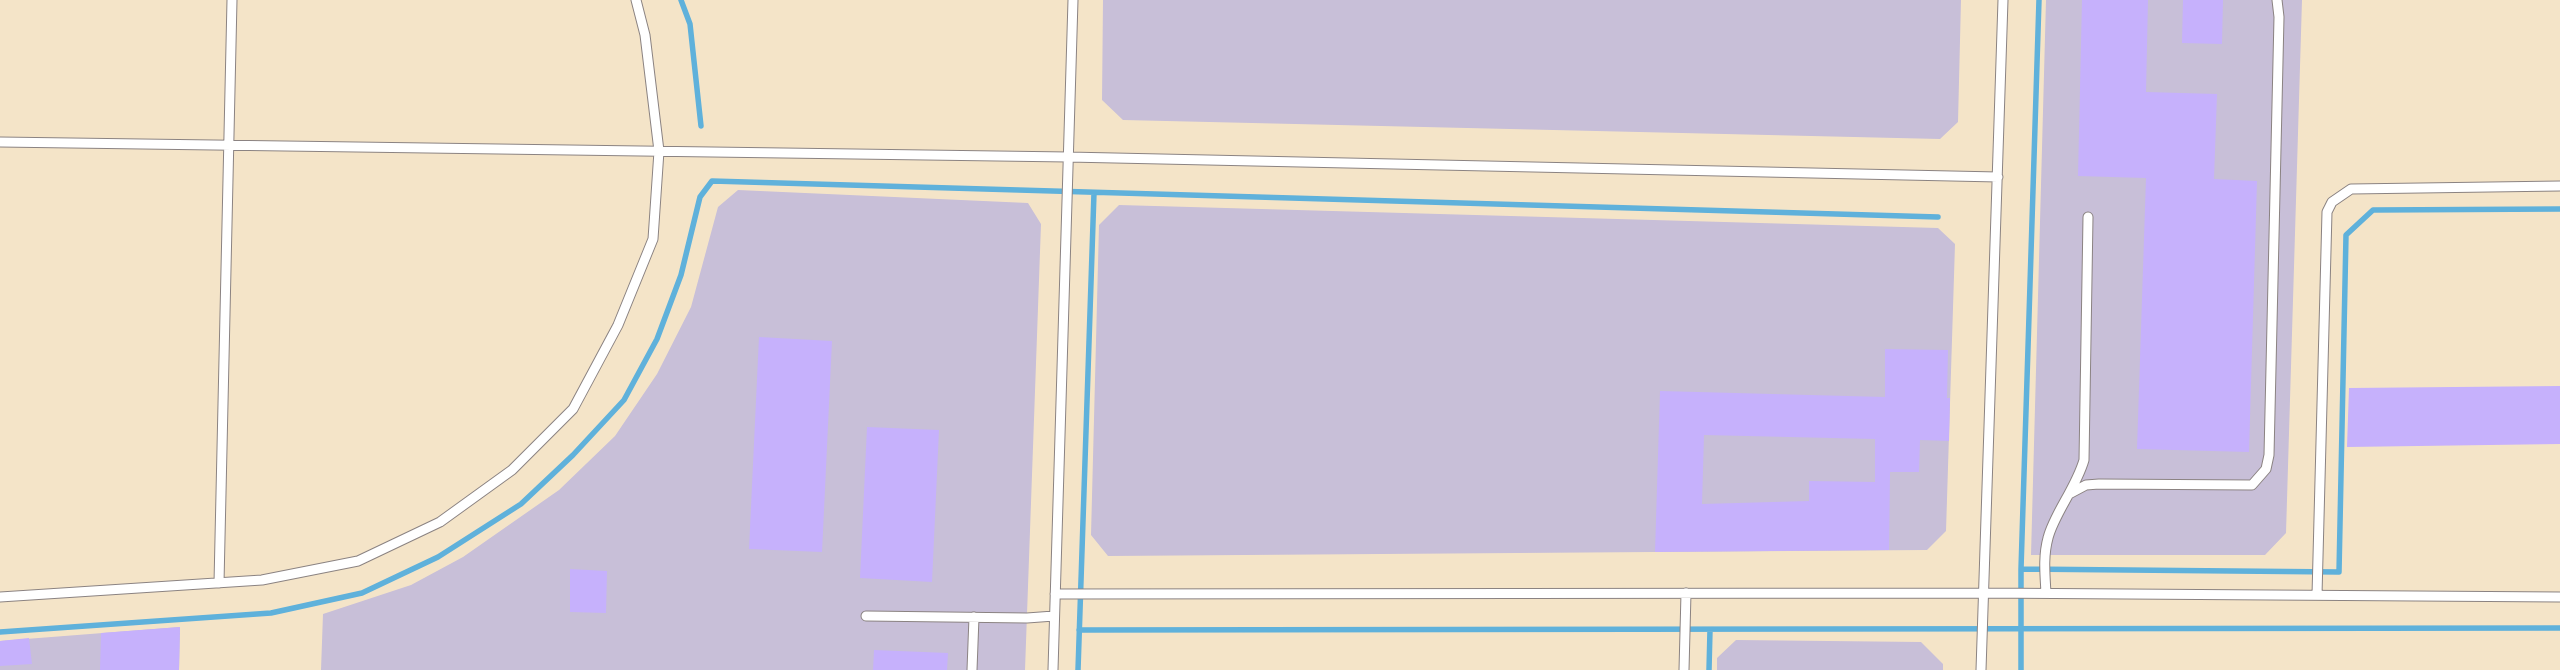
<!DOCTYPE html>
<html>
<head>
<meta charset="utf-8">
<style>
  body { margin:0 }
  canvas { display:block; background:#f4e4c8 }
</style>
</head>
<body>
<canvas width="2560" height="670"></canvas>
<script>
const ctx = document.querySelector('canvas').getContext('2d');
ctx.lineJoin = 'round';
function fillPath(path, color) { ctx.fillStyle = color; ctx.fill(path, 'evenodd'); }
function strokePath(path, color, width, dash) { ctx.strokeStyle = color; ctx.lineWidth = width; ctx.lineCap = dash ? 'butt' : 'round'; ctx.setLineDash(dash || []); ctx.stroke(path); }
fillPath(new Path2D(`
  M1103 0H1961L1958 122 1940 139 1123 120 1102 100Z
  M2046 0H2302L2286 533 2265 555H2031Z
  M738 190 1028 203 1041 224 1025 670H321L323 614 411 585 463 557 559 490 615 436 657 374 691 307 718 207Z
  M1119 205 1938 228 1955 244 1946 531 1927 550 1108 556 1091 535 1099 225Z
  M180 627 179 670H0V641Z
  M1736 640 1921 642 1943 664V670H1717V658Z`), '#c8bfd8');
strokePath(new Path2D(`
  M681 0 690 24 701 126
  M2021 569 2339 572 2346 235 2373 210 2560 209
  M1079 630 2560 628
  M0 632 271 613 362 593 438 557 521 504 573 455 624 400 657 339 681 275 700 197 712 181 1938 217
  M1078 670 1094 193
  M1709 670 1710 630
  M2021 670V569L2039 0`), '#5fb1db', 5.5);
fillPath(new Path2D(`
  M2082 0H2148L2146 92 2217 94 2214 179 2257 181 2249 452 2137 449 2146 178 2078 176Z
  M2183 0H2223L2222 44 2182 43Z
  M759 337 832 341 822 552 749 549Z
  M1885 349 1948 350 1947 398H1950L1949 441 1920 440 1919 472H1890L1889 550 1655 552 1660 391 1885 397ZM1704 435 1875 439V482L1809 481V501L1702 504Z
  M2560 386V444L2347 447 2349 388Z
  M867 427 939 430 932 582 860 578Z
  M570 569 607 571 606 613 570 612Z
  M180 627 179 670H100L101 633Z
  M29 638 32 664 0 666V641Z
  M874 650 948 653 947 670H873Z`), '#c6b1fc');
const service = new Path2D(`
  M0 142 1068 157 1998 177
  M2071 493 2086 485 2099 484 2252 485 2266 469 2269 455 2279 17 2277 0
  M219 583 232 0
  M2046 593C2045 575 2043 556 2048 538 2054 514 2076 488 2084 460L2088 217
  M1055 594 1982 593 2560 597
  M2317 595 2327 212 2332 202 2351 189 2560 186
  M0 597 262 580 358 561 440 522 512 470 573 409 618 325 653 239 659 151 645 35 636 0
  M866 616 1027 618 1054 616
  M972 670 974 617
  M1053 670 1073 0
  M1684 670 1686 593
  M1981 670 2003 0`);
strokePath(service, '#8b8382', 11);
strokePath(service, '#fff', 9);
</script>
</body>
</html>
